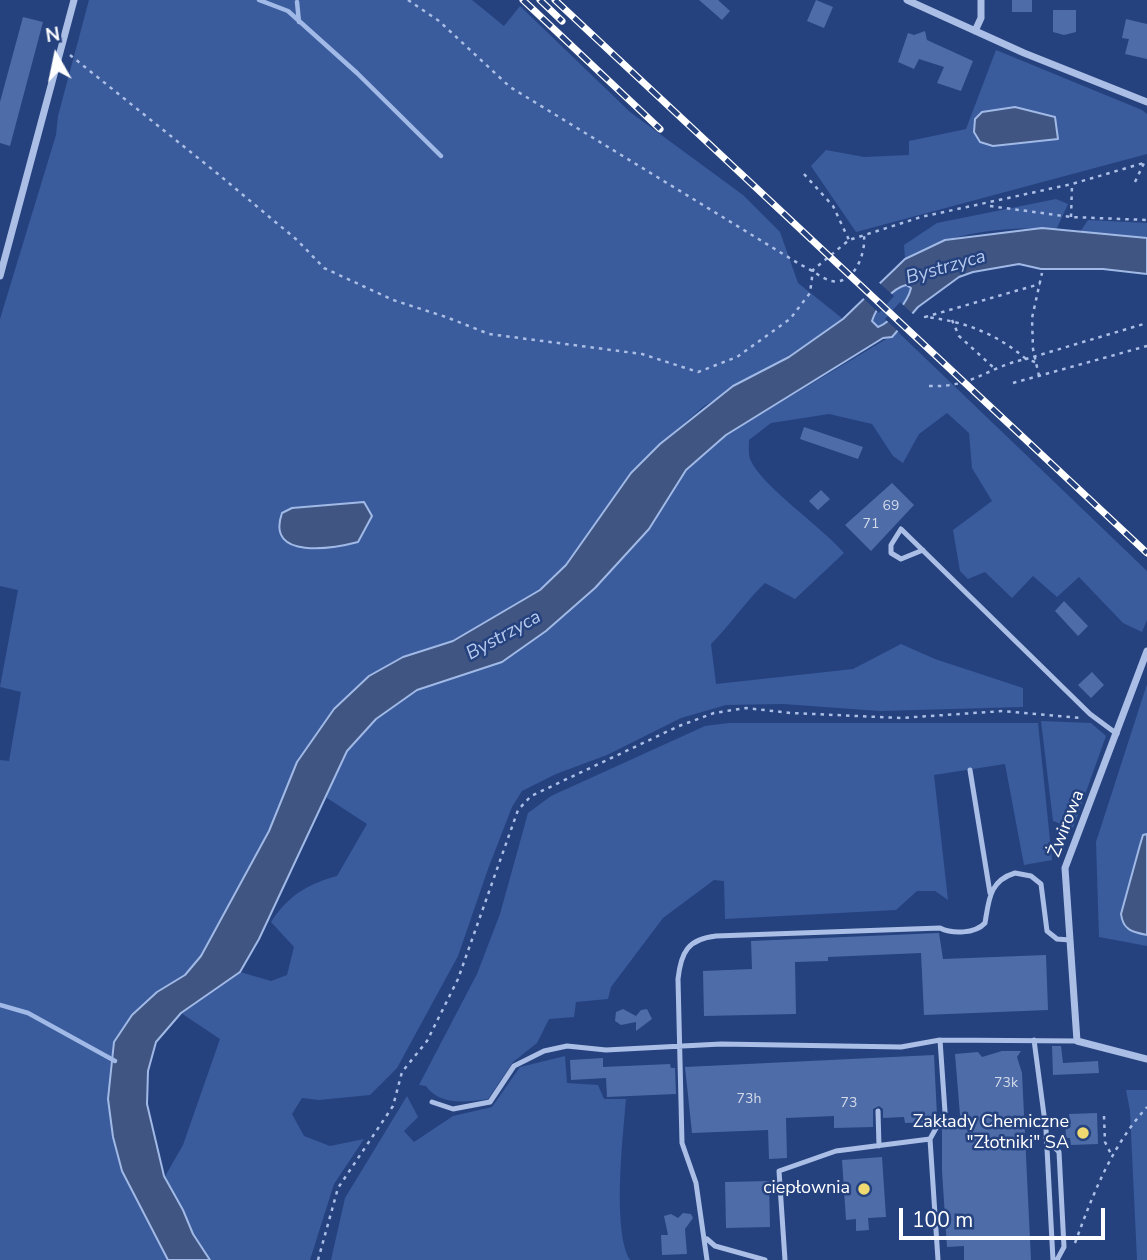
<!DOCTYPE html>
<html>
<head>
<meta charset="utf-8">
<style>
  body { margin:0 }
  #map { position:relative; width:1147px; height:1260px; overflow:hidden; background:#25427f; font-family:"Nunito Sans",sans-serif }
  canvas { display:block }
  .north { position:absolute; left:21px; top:21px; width:70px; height:70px; -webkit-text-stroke:5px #25427f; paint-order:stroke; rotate:351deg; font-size:19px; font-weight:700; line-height:28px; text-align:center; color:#fff }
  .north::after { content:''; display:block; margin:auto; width:24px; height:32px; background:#fff; clip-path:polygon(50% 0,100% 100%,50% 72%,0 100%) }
  .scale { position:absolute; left:899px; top:1208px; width:206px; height:32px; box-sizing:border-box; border:4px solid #fff; border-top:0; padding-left:9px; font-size:21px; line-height:24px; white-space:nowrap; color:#fff; -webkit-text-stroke:5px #25427f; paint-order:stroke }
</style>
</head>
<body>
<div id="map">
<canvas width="1147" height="1260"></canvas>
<div class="north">N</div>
<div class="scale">100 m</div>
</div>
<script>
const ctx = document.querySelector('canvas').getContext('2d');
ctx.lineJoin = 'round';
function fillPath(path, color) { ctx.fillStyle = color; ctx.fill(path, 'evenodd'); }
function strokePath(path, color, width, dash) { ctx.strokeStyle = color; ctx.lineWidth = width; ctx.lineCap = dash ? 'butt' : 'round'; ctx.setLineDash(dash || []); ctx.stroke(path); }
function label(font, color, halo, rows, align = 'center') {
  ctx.font = font + ' "Nunito Sans",sans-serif'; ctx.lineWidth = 5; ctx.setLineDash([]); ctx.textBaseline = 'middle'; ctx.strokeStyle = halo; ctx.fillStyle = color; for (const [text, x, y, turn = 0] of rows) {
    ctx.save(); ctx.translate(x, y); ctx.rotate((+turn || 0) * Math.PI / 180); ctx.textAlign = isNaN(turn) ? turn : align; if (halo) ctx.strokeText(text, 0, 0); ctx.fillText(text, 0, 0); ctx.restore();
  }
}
fillPath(new Path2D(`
  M89 0H472L504 26 520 6 630 112 743 195 780 232 798 283 843 319 789 357 704 406 660 444 631 473 566 565 540 590 453 641 403 657 369 676 334 709 297 762 269 831 201 956 185 975 157 992 108 1099 113 1137 122 1171 168 1260H0V760L9 761 21 692 0 687 18 590 0 586V319L56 135 58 116Z
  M996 50 1142 110 1147 114V154L856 232 811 166 826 150 864 157 909 155V141L966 129Z
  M1056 199 1068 204 1056 230C1008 225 946 233 905 259L904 245 937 223Z
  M1088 220 1147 223V238L1080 232Z
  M906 285 912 289C908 302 891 322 878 327L872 321C876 307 893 288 906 285Z
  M898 332 1147 571V620L1142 632 1123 623 1079 577 1057 597 1033 576 1012 598 985 572 968 579 960 571 953 530 992 501 972 468 969 433 947 413 919 434 903 463 893 456 872 424 829 414 771 423 749 440C749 446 748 456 751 461 762 486 822 527 844 553L795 599 765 583C745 602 731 624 711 644L716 684 853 669 901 644 935 659 1023 688V707L880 711 783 704 726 705 681 718 607 755 556 774 522 791 512 807 488 869 458 956 397 1068 370 1095 319 1100 302 1098 292 1114 304 1136 330 1146 364 1139 334 1184 310 1260H210L192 1234 183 1210 164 1178 183 1145 220 1039 181 1013 240 972 271 981 287 975 294 947 271 922C288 896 307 884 337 876L367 824 324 796 346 751 376 719 417 690 502 662 546 630 595 588 649 529 686 470 726 435Z
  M1147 684V946L1099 937 1096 842Z
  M1041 721 1091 723 1106 736 1073 828 1053 821Z
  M729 723H1038L1052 860 1024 865 1005 764 934 775 948 900 935 891H917L896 910 725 919 724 881 714 880 663 918 611 987 608 999 576 1002 574 1017 549 1019 537 1043 513 1062 488 1099C466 1102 440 1106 426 1086L419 1085 477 974 500 914 528 813 551 796 705 726Z
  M565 1056 567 1083 598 1085 604 1099H626C623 1135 612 1231 630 1260H331L345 1198 407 1096 418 1117 404 1131 414 1142 453 1116 492 1107 520 1067Z
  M1126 1090H1147V1260H1137L1130 1111Z`), '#3a5b9c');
const water = new Path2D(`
  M1015 107 1055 117 1058 139 993 146 980 142 974 132 975 119 982 112Z
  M1042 228 1147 238V274L1103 269H1041L1019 264 973 272 959 277 918 307 892 337 883 338 726 435 686 470 649 529 595 588 546 631 502 662 417 690 376 719 347 751 259 939 240 972 181 1013 156 1042 148 1071 147 1104 164 1176 183 1210 193 1234 210 1260H168L122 1171 113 1137 108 1099 114 1042 132 1015 157 992 185 975 201 956 269 831 297 762 334 709 369 676 403 657 453 641 540 590 566 565 631 473 660 444 733 386 789 357 843 319 905 259 945 240ZM906 285 911 288C908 302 891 322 878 327L872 321C876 307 893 288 906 285Z
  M364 502 372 516 358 542C335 548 265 561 282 513L292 508Z
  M1147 834V935C1132 932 1123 930 1121 914L1140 845 1143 835Z`);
fillPath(water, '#405581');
strokePath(water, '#a0b9e6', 2);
fillPath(new Path2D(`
  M876 280 894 296 879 313 861 296Z
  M900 302 914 315 900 333 885 319Z`), '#25427f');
strokePath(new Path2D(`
  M259 0 288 11 357 73 441 156
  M297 2 299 22
  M0 1005 28 1013 115 1061`), '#a0b9e6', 4.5);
fillPath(new Path2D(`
  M699 0H718L730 11 722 20Z
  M816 0 833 7 824 28 807 21Z
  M1012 0H1032V12H1012Z
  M1053 10H1076V32L1064 35 1053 32Z
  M23 17 43 22 10 146 0 143V102Z
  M1126 19 1147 24V59L1125 54 1129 39 1122 38Z
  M925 31 927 40 973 61 961 91 937 83 944 67 919 59 914 69 898 62 908 33 914 35Z
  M804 427 863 447 858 459 800 439Z
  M892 483 914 505 871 551 845 525Z
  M821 490 830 499 818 510 809 501Z
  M1064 601 1088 626 1078 636 1055 611Z
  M1092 672 1104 685 1091 698 1078 685Z
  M939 933 943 959 1046 955 1048 1010 924 1015 921 953 828 957V961L795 962 796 1014 704 1016 703 971 752 969 751 941Z
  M623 1009 636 1016 641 1010 647 1009 652 1019 636 1031V1022L621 1025 615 1021 616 1012Z
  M1052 1046H1061L1063 1063 1098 1061 1099 1073 1053 1075Z
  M1002 1051H1021L1017 1057 1022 1073 1031 1260H964V1246L947 1247 942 1171V1129L961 1127 955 1054 978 1052 982 1057Z
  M934 1055 937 1116 933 1122 905 1123 904 1117 883 1118V1109L879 1106 873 1109V1127L834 1128V1116L786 1118 787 1158 769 1159 768 1130 692 1133 685 1067Z
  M603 1058V1067L670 1064 671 1068H675L676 1094 607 1097 606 1078 571 1080 570 1060Z
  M1097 1113 1098 1144 1071 1145 1070 1138H1066L1065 1121H1070L1069 1114Z
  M882 1157 886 1217 868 1218 869 1230 856 1231V1219L846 1220 842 1160Z
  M769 1181 770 1227 726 1228 725 1182Z
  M683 1213 691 1214 693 1218 685 1229 687 1254 662 1255 661 1235H668L664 1216 671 1214 678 1218Z`), '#4e6ca8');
strokePath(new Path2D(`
  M408 0 439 21 510 87 801 265C811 269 821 278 831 281 854 286 866 253 864 236
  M70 55 218 174 297 240 324 268 393 300 446 317 489 334 642 354 698 372 737 357 790 319 810 293 813 270 849 240 921 217 1072 184 1147 162
  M804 174 833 206 849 240
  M1135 182 1144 163
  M990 206 1071 217 1147 220
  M1071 217 1072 185
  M952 320 959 336 994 368
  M1035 362 1026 359 1147 323
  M1039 376 1033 349 1032 318 1042 273
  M1013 383 1147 346
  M929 386C973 388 987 367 1026 359 997 334 964 321 925 317L1040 284
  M1104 1116 1105 1142 1112 1156
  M1075 1243C1093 1194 1111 1147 1147 1107
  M318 1260 338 1188 393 1106 402 1072 427 1041 458 979 518 810 531 796 679 726 714 713 746 708 791 713 901 718 1003 711 1080 718`), '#abbfe6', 2.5, [3.5, 5]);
strokePath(new Path2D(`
  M923 550 901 559 891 553V545L901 529 1090 714 1117 734
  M970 770 990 893
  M1034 1040 1046 1130 1053 1260
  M432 1102 453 1109 490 1102 514 1066 544 1051 567 1046 606 1050 721 1044 901 1047 940 1040
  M878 1111 879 1146
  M1046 1138 1059 1152 1064 1247 1057 1260
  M707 1239 715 1246 765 1260
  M707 1260 696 1183 682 1143 678 979C681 952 688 939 716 936L940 928C952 934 975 934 985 923 989 900 989 881 1015 873L1031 876 1041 884 1047 931 1057 939 1070 940
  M785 1260 779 1171 836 1151 930 1139
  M938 1260 930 1139 945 1112 940 1040 1077 1041`), '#abbfe6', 5);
strokePath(new Path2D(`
  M907 0 1024 53 1147 102
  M975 31 981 18V0
  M0 276 74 0
  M1147 651 1065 868 1077 1041 1147 1059`), '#abbfe6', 7);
const rail = new Path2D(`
  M523 0 660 129
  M540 0 562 21
  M555 0 1147 553`);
strokePath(rail, '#fff', 7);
strokePath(rail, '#25427f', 4.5, [13]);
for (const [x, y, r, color] of [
  [1083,1133,7,"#efd970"],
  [864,1189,7,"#efd970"]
]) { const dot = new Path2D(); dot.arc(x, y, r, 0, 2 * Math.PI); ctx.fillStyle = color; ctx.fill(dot); strokePath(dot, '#25427f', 2.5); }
label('14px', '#d3dae9', null, [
  ["69",891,507],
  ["71",871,525],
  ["73k",1006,1084],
  ["73h",749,1100],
  ["73",849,1104]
]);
label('18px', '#fff', '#25427f', [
  ["Żwirowa",1067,824,-69]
]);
label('18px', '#fff', '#25427f', [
  ["Zakłady Chemiczne",1069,1123],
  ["\"Złotniki\" SA",1069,1144],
  ["ciepłownia",850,1189]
], 'right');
label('italic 19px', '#b7caee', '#25427f', [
  ["Bystrzyca",946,268,-16],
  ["Bystrzyca",504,636,-29]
]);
</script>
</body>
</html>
